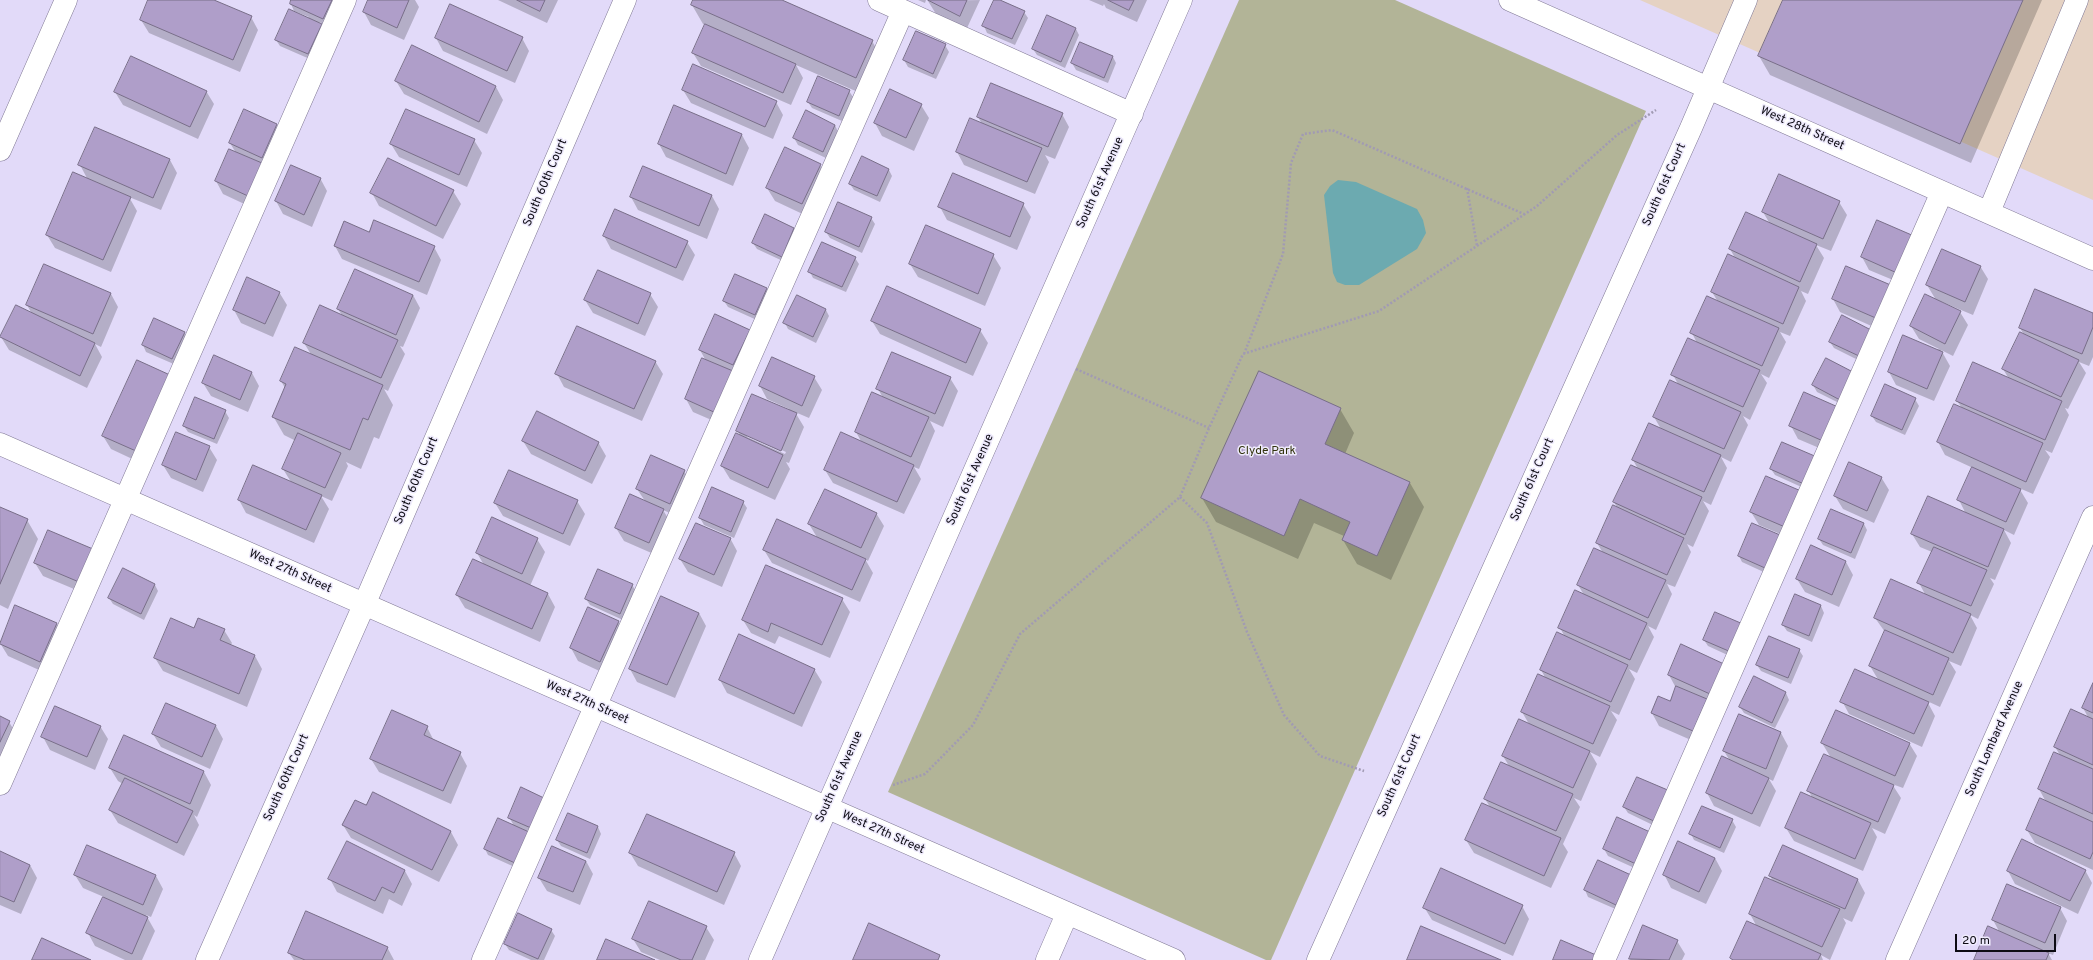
<!DOCTYPE html>
<html>
<head>
<meta charset="utf-8">
<style>
  body { margin:0 }
  #map { position:relative; width:2093px; height:960px; overflow:hidden; background:#e2daf9; font-family:Overpass,sans-serif }
  canvas { display:block }
  .scale { position:absolute; left:1955px; top:934px; width:101px; height:18px; box-sizing:border-box; border:2px solid #0d0b14; border-top:0; padding-left:5px; font-size:12px; line-height:14px; white-space:nowrap; color:#0d0b14; -webkit-text-stroke:3px #eeeafc; paint-order:stroke }
</style>
</head>
<body>
<div id="map">
<canvas width="2093" height="960"></canvas>
<div class="scale">20 m</div>
</div>
<script>
const ctx = document.querySelector('canvas').getContext('2d');
ctx.lineJoin = 'round';
function fillPath(path, color) { ctx.fillStyle = color; ctx.fill(path, 'evenodd'); }
function strokePath(path, color, width, dash) { ctx.strokeStyle = color; ctx.lineWidth = width; ctx.lineCap = dash ? 'butt' : 'round'; ctx.setLineDash(dash || []); ctx.stroke(path); }
function label(font, color, halo, rows, align = 'center') {
  ctx.font = font + ' Overpass,sans-serif'; ctx.lineWidth = 3; ctx.setLineDash([]); ctx.textBaseline = 'middle'; ctx.strokeStyle = halo; ctx.fillStyle = color; for (const [text, x, y, turn = 0] of rows) {
    ctx.save(); ctx.translate(x, y); ctx.rotate((+turn || 0) * Math.PI / 180); ctx.textAlign = isNaN(turn) ? turn : align; if (halo) ctx.strokeText(text, 0, 0); ctx.fillText(text, 0, 0); ctx.restore();
  }
}
fillPath(new Path2D(`
  M1640 0H2093V200Z`), '#e5d2c3');
fillPath(new Path2D(`
  M1239 0H1395L1646 111 1271 960H1266L888 792Z`), '#b2b497');
fillPath(new Path2D(`
  M1338 180 1356 182 1417 209 1423 220 1426 233 1417 249 1359 285H1345L1337 282 1333 273 1324 195 1330 186Z`), '#6caab0');
fillPath(new Path2D(`
  M150 0H211L251 17 258 30 240 72 149 33 141 20Z
  M292 0H338L327 25 319 22 325 31 312 60 280 46 276 40 309 17 294 11 291 4Z
  M370 0H415L419 7 404 40 371 25 364 12Z
  M498 0H558L547 23Z
  M694 0H779L872 41 883 60 867 96 796 65 803 78 791 105 701 66 693 53 706 25 703 24 692 5Z
  M918 0H926L925 3Z
  M980 0 967 28 936 14 928 1Z
  M995 0 1024 12 1028 18 1015 45 987 33 984 26Z
  M1089 0H1147L1137 22 1106 8 1104 4 1103 6Z
  M1784 0H2042L1971 163 1770 75 1759 56Z
  M1047 17 1076 29 1079 35 1065 68 1037 55 1033 49Z
  M436 38H522L529 51 515 83 443 51Z
  M945 45 949 52 936 79 908 67 904 60Z
  M413 46 496 87 503 100 487 134 404 94 396 81Z
  M1113 57 1116 63 1108 83 1076 70 1072 63Z
  M683 90 776 102 783 115 773 139 691 103Z
  M206 91 214 104 198 139 123 105 115 92Z
  M849 91 853 97 842 121 812 108 808 102Z
  M921 105 929 118 914 151 882 136 875 123Z
  M675 106 742 135 749 148 733 186 666 157 659 144Z
  M1062 114 1069 127 1055 159 1045 155 1049 162 1035 194 964 165 957 152 982 124 978 117Z
  M276 125 284 138 255 209 223 194 216 181 230 150 236 153 230 143Z
  M835 125 838 132 826 158 798 145 794 138Z
  M474 140 482 153 467 187 399 157 391 144Z
  M863 158 889 170 892 176 880 202 854 190 850 184Z
  M170 160 177 173 161 210 129 197 137 211 111 272 55 248 47 235 88 180 80 165Z
  M820 165 828 178 809 217 775 201 767 188Z
  M320 178 327 191 312 227 283 214 276 201Z
  M453 191 461 204 443 239 379 206 372 193Z
  M712 196 719 209 707 239 638 210 631 197Z
  M1839 202 1847 215 1831 251 1816 245 1824 258 1808 294 1801 291 1806 301 1790 336 1780 332 1786 342 1769 378 1761 374 1767 383 1750 420 1743 416 1748 425 1731 462 1721 457 1727 468 1711 505 1703 501 1709 511 1693 547 1687 544 1691 552 1675 587 1667 584 1672 594 1656 630 1648 626 1654 637 1637 673 1629 669 1635 679 1619 715 1611 711 1617 720 1600 757 1590 752 1597 764 1581 801 1574 798 1580 807 1563 844 1568 852 1551 888 1474 853 1466 840 1490 807 1485 799 1509 766 1503 756 1529 724 1522 712 1546 679 1541 670 1565 637 1560 628 1584 595 1578 585 1603 553 1597 543 1618 509 1614 502 1638 469 1633 460 1661 429 1654 417 1678 384 1673 375 1697 343 1692 333 1718 302 1712 292 1735 258 1730 249 1770 224 1763 212Z
  M1023 204 1031 217 1017 250 947 220 940 207Z
  M765 216 794 229 797 235 785 262 757 249 753 243Z
  M871 218 875 224 862 253 830 238 826 232Z
  M369 233 434 247 441 260 427 295 342 259 335 246Z
  M604 236 687 242 695 255 683 281 611 249Z
  M1920 250 1905 285 1869 270 1862 257Z
  M993 255 1001 268 985 306 918 277 910 264Z
  M855 258 859 264 846 292 813 278 810 272Z
  M44 265 111 294 118 307 101 347 95 344 102 357 87 388 9 350 1 337 32 314 27 305Z
  M1980 266 1988 279 1973 315 1942 302V303L1960 312 1968 325 1953 356 1941 350 1950 366 1934 401 1896 385 1889 372 1939 349 1919 339 1911 326 1936 300 1927 285Z
  M1847 267 1885 332 1840 312 1833 299Z
  M766 289 770 295 759 321 728 307 724 301Z
  M279 292 287 305 273 337 241 323 234 310Z
  M650 294 658 307 645 336 593 313 585 300Z
  M413 295 420 308 403 347 400 346 405 354 388 391 384 389 393 405 379 439 374 437 361 469 346 462 348 466 332 501 321 496 329 509 314 543 246 513 239 500 291 482 283 469 296 441 284 435 273 416 285 388 281 381 312 356 304 343 343 317 338 309Z
  M798 296 826 310 829 316 816 343 788 329 785 323Z
  M2093 314V357L2089 366 2079 362 2086 373 2068 409 2065 408 2069 415 2052 453 2045 450 2050 457 2033 494 2019 488 2028 503 2014 535 2004 530 2011 543 1995 580 1990 578 1994 584 1978 619 1970 615 1977 628 1961 666 1949 661 1956 672 1940 707 1927 701 1935 716 1922 747 1849 714 1842 701 1879 681 1870 666 1885 632 1875 618 1926 596 1919 583 1932 552 1920 547 1912 534 1966 514 1959 500 1973 468 1945 455 1938 442 1962 408 1957 401 2009 379 2003 369 2024 335 2020 328Z
  M1843 317 1862 362 1834 348 1830 342Z
  M872 321 980 330 988 343 973 376 880 334Z
  M749 330 723 425 693 412 686 399 706 361 700 350Z
  M184 333 188 339 176 365 146 352 143 345Z
  M215 356 252 373 259 386 248 412 211 396 203 383Z
  M137 361 143 464 111 449 103 436Z
  M655 361 663 374 642 421 564 387 557 374Z
  M1853 373 1843 405 1817 392 1813 385Z
  M814 377 822 390 809 418 795 412 804 427 789 463 786 462 790 469 775 500 730 479 722 466 741 437 738 431 789 409 767 399 760 386ZM747 434 786 452 785 454 747 437Z
  M950 378 958 391 943 427 930 421 935 431 919 469 914 467 921 479 904 514 833 483 825 470 862 443 856 432 883 398 878 389Z
  M1915 399 1919 406 1905 435 1876 422 1872 416Z
  M1340 409 1354 433 1345 454 1410 483 1424 507 1391 580 1357 564 1343 540 1344 536 1314 523 1298 559 1216 522 1202 498Z
  M225 411 229 418 217 444 188 432 184 426Z
  M1845 421 1831 453 1798 439 1791 426Z
  M523 441 598 442 606 456 592 484 531 454Z
  M1783 443 1808 490 1775 475 1771 469Z
  M209 447 217 460 203 492 171 478 163 465Z
  M684 471 692 484 677 516 663 510 671 523 656 555 624 541 616 528 645 501 637 489Z
  M1881 477 1889 490 1874 523 1843 509 1835 496Z
  M712 489 743 502 747 508 734 538 704 525 700 518Z
  M1800 491 1792 539 1759 525 1751 512Z
  M577 501 585 514 570 546 503 516 495 503Z
  M0 508 27 520 38 539 8 609 0 605Z
  M1832 510 1864 524 1867 530 1855 559 1823 545 1819 539Z
  M876 513 884 526 868 561 865 559 873 573 860 602 772 563 764 550 818 539 809 524Z
  M49 531 86 594 43 576 35 563Z
  M1779 536 1768 574 1742 562 1739 556Z
  M730 538 737 551 722 587 688 572 680 559Z
  M537 539 545 552 530 586 548 594 555 607 540 642 465 608 457 595 484 565 477 553Z
  M1846 562 1853 575 1839 607 1805 592 1797 579Z
  M124 569 155 585 158 591 144 620 113 604 109 598Z
  M632 585 636 591 623 620 590 605 586 599Z
  M1795 596 1821 606 1824 613 1812 642 1787 631 1783 625Z
  M842 599 850 612 830 658 779 636 775 644 751 633 743 620Z
  M16 606 57 624 64 637 48 674 8 656 0 643Z
  M699 613 706 626 675 698 637 682 630 669Z
  M618 622 626 635 608 675 578 661 571 648Z
  M1742 625 1734 658 1708 646 1704 640Z
  M194 629 224 630 232 643 230 646 255 656 262 669 247 707 163 671 155 658Z
  M740 636 814 669 822 682 802 727 727 693 720 680Z
  M1799 650 1803 656 1791 684 1761 671 1757 665Z
  M1723 665 1700 744 1659 726 1652 713 1670 702 1676 688 1669 675Z
  M1754 678 1786 693 1789 700 1775 728 1744 713 1740 707Z
  M2093 685V870L2035 843 2027 830 2046 802 2039 789 2060 755 2055 747 2089 719 2083 708Z
  M167 704 216 726 223 739 210 769 161 747 153 734Z
  M0 717 9 722 17 735 0 768Z
  M100 726 108 739 95 770 50 750 43 737Z
  M427 727 434 741 460 753 467 766 451 804 379 772 371 759Z
  M1781 733 1788 746 1773 781 1769 779 1776 791 1760 827 1714 806 1707 793 1730 761 1724 751Z
  M1822 743H1909L1917 756 1903 788 1892 784 1901 798 1885 834 1872 828 1877 837 1863 871 1794 841 1786 828 1813 799 1808 790 1831 758Z
  M110 768 204 772 211 785 197 817 194 815 199 825 184 856 118 823 110 810 123 784 118 781Z
  M1637 778 1659 828 1628 813 1624 807Z
  M522 789 534 833 527 830 532 839 519 869 488 855 485 849 514 826 509 817Z
  M373 793 451 832 458 845 439 882 351 838 343 825 367 806Z
  M1732 820 1736 827 1724 853 1694 840 1691 834Z
  M598 827 601 834 590 859 561 846 557 840Z
  M1653 839 1639 870 1608 856 1604 849Z
  M347 843 405 871 412 884 402 906 389 899 383 914 337 892 330 879Z
  M1783 847 1858 880 1865 893 1852 922 1843 918 1846 923 1830 960 1821 955 1823 960H1732L1731 958 1757 927 1750 914 1773 881 1770 876Z
  M0 853 30 865 37 878 21 914 0 905Z
  M630 853H734L741 866 724 905 638 866Z
  M1715 858 1722 871 1706 904 1671 888 1664 874Z
  M586 861 593 874 580 905 547 891 539 878Z
  M2085 870 2092 883 2078 914 2015 884 2008 871Z
  M75 875 156 876 163 889 151 917 146 915 155 931 142 960H125L95 946 88 933 104 897 83 888Z
  M1630 876 1620 911 1588 897 1585 890Z
  M1522 906 1529 919 1513 956 1432 920 1424 907Z
  M2060 908 2067 921 2053 955 2048 953 2052 960H1975L2000 933 1993 920Z
  M706 927 714 940 705 960H660L641 952 633 939Z
  M1644 927 1677 941 1685 954 1682 960H1630Z
  M551 930 555 936 544 960H531L509 950 505 944Z
  M387 947 394 960H294L289 953Z`), '#0003');
const building = new Path2D(`
  M148 0H214L252 16 233 60 140 20Z
  M291 0H332L323 19 290 4Z
  M368 0H409L397 28 363 12Z
  M517 0H545L540 11Z
  M693 0H782L873 40 856 78 691 5Z
  M928 0H967L960 16Z
  M994 0H1000L1025 11 1012 39 982 26Z
  M1108 0H1134L1129 10Z
  M1783 0H2023L1960 144 1758 56Z
  M450 4 523 37 507 71 435 38Z
  M289 9 322 24 308 54 275 40Z
  M1047 15 1076 28 1061 62 1032 49Z
  M705 24 796 64 783 93 692 53Z
  M916 31 946 44 933 74 903 60Z
  M1080 42 1113 56 1104 78 1071 63Z
  M412 45 496 86 479 122 395 81Z
  M131 56 207 91 190 127 114 92Z
  M693 64 777 101 765 127 682 90Z
  M818 76 850 90 839 116 807 102Z
  M991 83 1063 113 1048 147 977 117Z
  M890 89 922 104 906 138 874 123Z
  M674 105 742 134 726 174 658 144Z
  M244 109 277 124 262 158 229 143Z
  M406 109 475 139 459 175 390 144Z
  M806 110 835 125 823 152 793 138Z
  M970 118 1042 148 1027 182 956 152Z
  M95 127 170 159 153 198 78 165Z
  M785 147 821 164 802 204 766 188Z
  M229 149 262 163 248 196 215 181Z
  M862 156 889 169 877 196 849 184Z
  M388 158 454 190 436 226 370 193Z
  M291 165 321 178 304 215 275 201Z
  M643 166 712 195 699 226 630 197Z
  M73 172 131 197 103 260 46 235Z
  M953 173 1024 203 1010 237 938 207Z
  M1779 174 1840 201 1823 239 1762 212Z
  M838 202 872 217 859 247 825 232Z
  M615 209 688 241 676 268 603 236Z
  M1746 212 1817 244 1800 282 1729 249Z
  M765 214 794 228 782 257 752 243Z
  M374 220 435 246 419 282 334 246 344 221 369 232Z
  M1877 220 1914 236 1897 273 1861 257Z
  M926 225 994 254 978 294 909 264Z
  M822 242 856 257 842 287 808 272Z
  M1942 249 1981 266 1965 302 1926 285Z
  M1728 254 1799 287 1783 324 1711 292Z
  M44 264 111 293 93 334 26 305Z
  M1846 266 1893 286 1878 319 1832 299Z
  M355 269 413 295 396 335 337 309Z
  M598 270 651 293 638 324 584 300Z
  M735 274 767 288 755 315 723 301Z
  M247 277 280 292 265 324 233 310Z
  M887 286 981 329 966 363 871 321Z
  M2035 289 2093 313V327L2082 354 2019 328Z
  M1925 294 1961 311 1945 344 1910 326Z
  M797 295 826 309 813 337 783 323Z
  M1707 296 1779 328 1762 366 1690 333Z
  M16 305 95 343 80 376 0 337Z
  M320 305 398 340 381 378 303 343Z
  M715 314 750 330 733 365 699 350Z
  M1842 315 1871 330 1859 356 1829 342Z
  M154 318 185 332 172 359 142 345Z
  M577 326 656 361 634 409 555 374Z
  M2020 332 2079 360 2061 397 2002 369Z
  M1903 335 1943 352 1927 389 1888 372Z
  M1688 338 1760 370 1743 407 1671 375Z
  M295 347 383 385 368 420 363 418 350 450 272 417 286 384 280 381Z
  M892 352 951 377 935 414 876 389Z
  M214 355 252 372 240 400 202 383Z
  M772 357 815 376 802 406 759 386Z
  M702 358 733 371 716 413 685 399Z
  M1826 358 1853 372 1840 400 1812 385Z
  M137 360 170 375 136 451 102 436Z
  M1973 362 2062 401 2045 440 1956 401Z
  M1259 371 1341 408 1325 444 1410 482 1377 556 1342 540 1350 522 1300 499 1284 536 1201 498Z
  M1670 380 1741 412 1724 449 1653 417Z
  M1885 384 1916 398 1902 430 1871 416Z
  M872 392 929 417 911 457 855 432Z
  M1804 392 1838 407 1823 441 1789 426Z
  M752 394 797 413 781 451 736 431Z
  M195 397 226 410 214 439 183 426Z
  M1954 404 2043 443 2026 482 1937 442Z
  M537 411 599 442 585 471 522 441Z
  M1649 423 1721 455 1704 492 1632 460Z
  M176 432 210 446 196 480 162 465Z
  M841 432 914 465 897 502 824 470Z
  M298 433 341 453 325 488 282 469Z
  M736 433 783 455 768 488 721 466Z
  M1782 442 1817 457 1804 484 1770 469Z
  M651 455 685 470 670 504 636 489Z
  M1849 462 1882 477 1867 511 1834 496Z
  M253 465 322 495 306 530 238 500Z
  M1631 465 1702 497 1685 535 1613 502Z
  M1972 467 2021 489 2006 522 1957 500Z
  M509 470 578 500 563 534 494 503Z
  M1766 476 1801 491 1785 527 1750 512Z
  M712 487 744 501 731 532 699 518Z
  M825 489 877 513 861 548 808 524Z
  M630 494 664 509 649 543 615 528Z
  M1928 496 2004 529 1988 567 1911 534Z
  M1613 505 1684 538 1667 575 1596 543Z
  M0 507 28 519 0 584Z
  M1831 509 1864 523 1851 553 1818 539Z
  M492 517 538 538 522 574 476 553Z
  M777 519 866 559 852 590 763 550Z
  M696 523 731 538 714 575 679 559Z
  M1752 523 1780 535 1765 568 1738 556Z
  M48 530 93 549 79 582 34 563Z
  M1811 545 1846 561 1832 595 1796 579Z
  M1934 547 1987 570 1971 606 1917 583Z
  M1594 548 1666 580 1648 618 1577 585Z
  M473 559 548 593 532 629 456 595Z
  M766 565 843 598 822 645 771 623 768 632 742 620Z
  M123 568 155 584 141 614 108 598Z
  M598 569 633 584 620 614 585 599Z
  M1891 579 1971 614 1953 653 1874 618Z
  M1575 590 1647 623 1630 660 1558 628Z
  M1795 594 1821 605 1809 636 1782 625Z
  M661 596 699 613 667 685 629 669Z
  M15 605 57 623 40 662 0 644Z
  M588 607 619 621 600 662 570 648Z
  M1715 612 1743 624 1731 652 1703 640Z
  M171 618 194 628 198 618 225 629 220 640 255 655 239 694 154 658Z
  M1885 630 1949 658 1933 695 1869 666Z
  M1557 632 1628 665 1611 702 1540 670Z
  M739 634 815 669 794 714 719 680Z
  M1769 636 1800 649 1788 678 1756 665Z
  M1681 644 1724 664 1710 694 1668 675Z
  M1855 669 1929 702 1914 734 1840 702Z
  M1538 674 1610 706 1593 744 1521 712Z
  M1754 676 1786 692 1772 723 1739 707Z
  M2093 683V713L2082 708Z
  M1676 686 1707 699 1693 731 1651 713 1658 696 1670 701Z
  M166 703 216 725 202 757 152 734Z
  M55 706 101 726 87 757 41 737Z
  M2071 709 2093 719V765L2054 747Z
  M392 710 428 726 424 735 461 752 443 791 370 759Z
  M1836 710 1910 743 1895 776 1821 743Z
  M1739 714 1781 732 1766 769 1723 751Z
  M0 716 10 721 0 742Z
  M1519 719 1590 751 1573 788 1502 756Z
  M124 735 204 771 190 804 109 768Z
  M2054 752 2093 769V814L2038 789Z
  M1824 754 1894 785 1878 822 1807 791Z
  M1722 756 1769 778 1752 814 1706 793Z
  M1501 762 1573 794 1556 831 1484 799Z
  M1637 777 1670 791 1656 822 1623 807Z
  M125 778 193 811 177 843 109 810Z
  M521 787 544 798 531 828 508 818Z
  M373 792 451 831 432 870 342 825 355 800 366 805Z
  M1801 792 1871 823 1855 859 1785 828Z
  M2040 798 2093 822V852L2090 859 2026 830Z
  M1482 803 1561 838 1544 876 1465 840Z
  M1702 806 1733 819 1720 848 1689 834Z
  M568 813 598 826 587 853 556 840Z
  M647 814 735 852 717 892 629 853Z
  M1617 817 1650 832 1636 864 1603 849Z
  M498 818 529 832 515 863 484 849Z
  M2022 839 2086 870 2070 901 2007 871Z
  M347 841 405 870 394 893 382 887 375 901 328 879Z
  M1678 841 1715 858 1699 892 1663 875Z
  M87 845 156 875 143 905 74 875Z
  M1783 845 1858 879 1845 909 1769 876Z
  M552 846 586 861 573 892 538 878Z
  M0 851 30 865 14 902 0 896Z
  M1598 860 1631 875 1616 905 1584 890Z
  M1441 868 1523 905 1505 944 1423 908Z
  M1765 877 1840 909 1822 947 1749 914Z
  M2007 884 2061 907 2045 943 1992 920Z
  M103 897 148 917 132 954 86 933Z
  M649 901 707 926 692 960H681L632 939Z
  M306 911 388 947 382 960H305L288 953Z
  M518 913 552 929 538 959 504 944Z
  M1747 921 1821 954 1818 960H1733L1730 958Z
  M869 923 940 955 938 960H853Z
  M1643 925 1678 940 1669 960 1629 959Z
  M1421 926 1501 960H1407Z
  M1988 926 2049 953 2046 960H1974Z
  M42 938 91 960H32Z
  M606 939 655 960H597Z
  M1561 940 1596 955 1594 960H1553Z`);
fillPath(building, '#af9ec9');
strokePath(building, '#786e88', 1);
const minor = new Path2D(`
  M879 0 1132 114
  M1510 0 2093 259
  M0 150 66 0
  M1989 212 2077 0
  M0 444 1174 960
  M0 784 345 0
  M207 960 364 605 625 0
  M483 960 903 11
  M760 960 1181 0
  M1047 960 1067 914
  M1318 960 1691 128 1746 0
  M1604 960 1942 192
  M1897 960 2093 517`);
strokePath(minor, '#807995', 23);
strokePath(new Path2D(`
  M1467 188 1477 246
  M1244 354 1283 254 1291 163 1303 134 1332 130 1524 214
  M1076 369 1209 428
  M1180 497 1207 523 1247 632 1284 715 1320 756 1364 771
  M893 785 925 774 973 725 1020 634 1180 497 1209 428 1243 354 1379 311 1537 206 1617 135 1656 110`), '#a19ab3', 2.5, [2, 2]);
strokePath(minor, '#fff', 22);
label('12px', '#0d0b14', '#eeeafc', [
  ["West 28th Street",1802,129,24],
  ["South 60th Court",546,183,-67],
  ["South 61st Avenue",1101,183,-66],
  ["South 61st Court",1665,185,-66],
  ["South 61st Avenue",971,480,-66],
  ["South 61st Court",1533,480,-66],
  ["South 60th Court",417,481,-67],
  ["West 27th Street",290,572,24],
  ["West 27th Street",587,703,24],
  ["South Lombard Avenue",1995,739,-66],
  ["South 61st Court",1400,776,-66],
  ["South 61st Avenue",840,777,-66],
  ["South 60th Court",287,778,-66],
  ["West 27th Street",883,833,24]
]);
label('12px', '#32330d', '#eeeafc', [
  ["Clyde Park",1267,452]
]);
</script>
</body>
</html>
